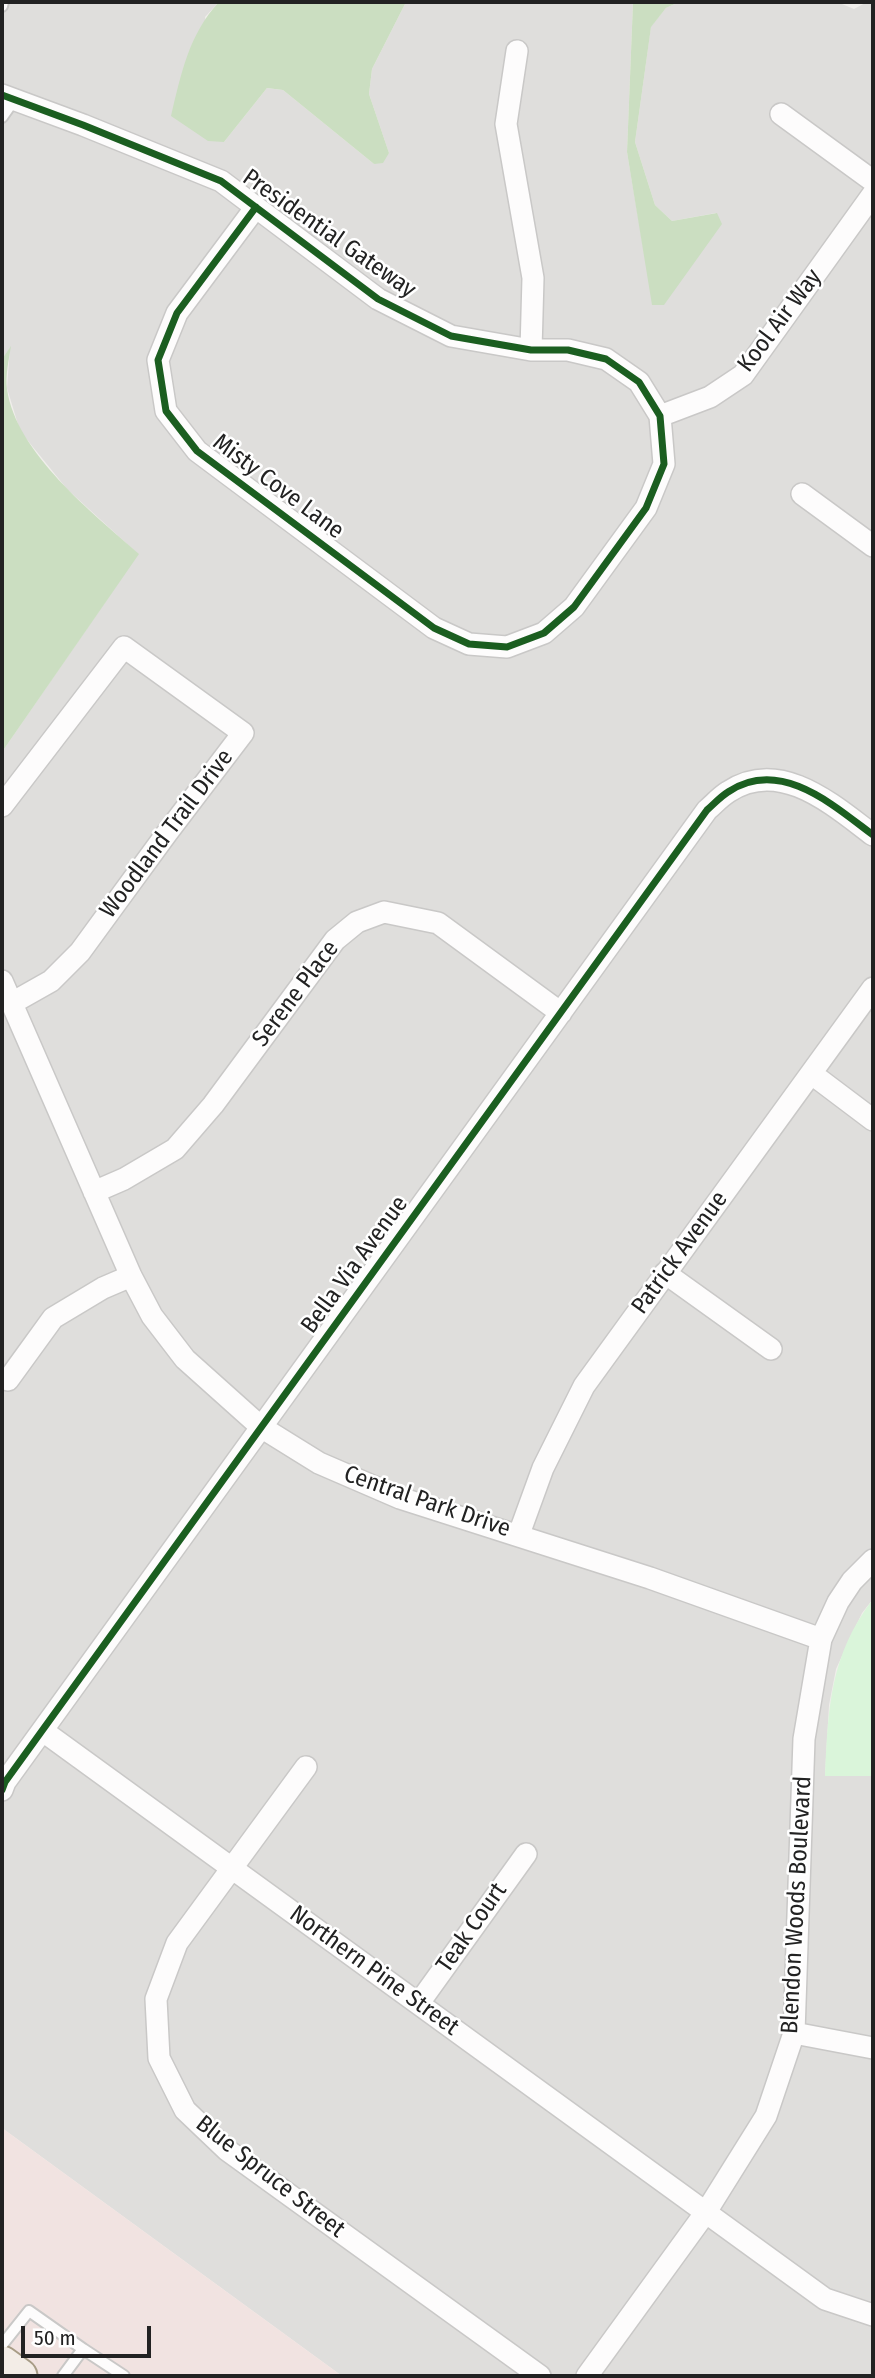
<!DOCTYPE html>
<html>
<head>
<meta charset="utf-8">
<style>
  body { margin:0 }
  #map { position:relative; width:875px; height:2378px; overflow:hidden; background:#f0eeeb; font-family:"Fira Sans Condensed",sans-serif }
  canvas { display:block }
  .frame { position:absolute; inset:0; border:4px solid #222; pointer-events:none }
  .scale { position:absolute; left:21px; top:2326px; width:130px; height:32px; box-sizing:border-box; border:4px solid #222; border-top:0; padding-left:9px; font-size:21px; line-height:24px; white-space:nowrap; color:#222; -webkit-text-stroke:5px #fff; paint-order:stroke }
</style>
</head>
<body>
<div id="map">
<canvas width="875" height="2378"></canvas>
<div class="frame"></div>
<div class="scale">50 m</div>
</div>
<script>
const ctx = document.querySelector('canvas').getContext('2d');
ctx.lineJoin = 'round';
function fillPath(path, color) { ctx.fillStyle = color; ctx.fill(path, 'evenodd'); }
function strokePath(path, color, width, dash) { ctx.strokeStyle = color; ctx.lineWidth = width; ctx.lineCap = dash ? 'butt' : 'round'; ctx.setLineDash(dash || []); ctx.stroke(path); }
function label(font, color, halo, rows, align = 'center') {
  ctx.font = font + ' "Fira Sans Condensed",sans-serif'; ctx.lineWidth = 5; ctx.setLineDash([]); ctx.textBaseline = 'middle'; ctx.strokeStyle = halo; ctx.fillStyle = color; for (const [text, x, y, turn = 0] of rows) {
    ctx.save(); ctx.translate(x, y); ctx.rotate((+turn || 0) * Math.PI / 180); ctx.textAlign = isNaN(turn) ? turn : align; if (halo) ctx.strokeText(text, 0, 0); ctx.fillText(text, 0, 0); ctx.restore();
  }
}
fillPath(new Path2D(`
  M2 2H219L205 17 224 142 267 88 283 90 374 164 389 153 369 94 372 69 406 2H633L627 152 653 305 664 304 716 213 672 221 655 205 635 142 651 26 666 8 679 2H837L854 9 867 2H873V1599L862 1613 836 1669 829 1705 825 1775 873 1776V2376H342L2 2128V752L138 554 67 489 20 431 7 388 10 348 2 359Z`), '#dfdedc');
fillPath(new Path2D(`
  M2 2128 342 2376H21L2 2362Z`), '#f1e3e1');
fillPath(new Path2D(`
  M219 2H406L372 69 369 94 389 153 383 163 374 164 283 90 267 88 224 142 208 141 171 116C181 74 189 34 219 2Z
  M633 2H679L666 8 651 27 635 142 655 205 672 221 717 213 722 224 664 305H652L627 152Z
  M11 346C9 359 5 376 7 389 16 453 93 513 139 554L2 752V359Z`), '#cbdec1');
fillPath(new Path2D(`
  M873 1599V1776H825C828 1708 830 1655 873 1599Z`), '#daf5da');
const service = new Path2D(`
  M2 6 3 2
  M2 117 14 100
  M2 2345 29 2311 83 2349 63 2376
  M83 2349 124 2376`);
const minor = new Path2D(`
  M517 51 506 124 533 278 531 350
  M2 95 83 125 221 181 378 299 451 336 531 350H568L606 359 639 382 660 416 664 464 646 508 574 607 544 633 507 647 469 644 434 628 197 451 166 411 158 360 177 313 256 207
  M781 114 873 181
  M660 416 710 397 743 375 873 194
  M802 494 873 546
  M2 806 124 647 243 733 167 833 80 952 51 981 12 1003
  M2 981 131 1276 152 1316 185 1359 261 1427 319 1463 400 1498 650 1578 821 1639
  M812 1074 873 1120
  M94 1192 124 1179 175 1149 213 1105 335 940 357 922 384 912 438 923 561 1013
  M665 1273 771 1349
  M8 1380 53 1318 103 1288 131 1276
  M519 1534 543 1468 584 1386 873 988
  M43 1731 825 2299 873 2315
  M306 1767 177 1943 156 1999 159 2058 185 2110 227 2150 540 2376
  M2 1790 5 1782 707 810C714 804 720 797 728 792 780 757 833 805 873 835
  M419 2003 526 1854
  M794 2033 873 2048
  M587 2376 706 2212 766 2116 794 2033 804 1739 821 1639 838 1602 852 1581 873 1560`);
const primary = new Path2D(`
  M2 2363 20 2376`);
strokePath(service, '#c9c8c7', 14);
strokePath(minor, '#c9c8c7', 24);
strokePath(primary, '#a79c86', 37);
strokePath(service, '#fdfcfc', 10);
strokePath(minor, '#fdfcfc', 21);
strokePath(primary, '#f3ede7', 33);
strokePath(new Path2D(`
  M2 95 83 125 221 181 378 299 451 336 531 350H568L606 359 639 382 660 416 664 464 646 508 574 607 544 633 507 647 469 644 434 628 197 451 166 411 158 360 177 313 256 207
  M2 1790 5 1782 707 810C714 804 720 797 728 792 780 757 833 805 873 835`), '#1b5e20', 7);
label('24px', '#222', '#fff', [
  ["Presidential Gateway",329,234,35],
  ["Kool Air Way",780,321,-53],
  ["Misty Cove Lane",278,487,37],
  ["Woodland Trail Drive",167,834,-53],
  ["Serene Place",296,994,-53],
  ["Patrick Avenue",680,1253,-54],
  ["Bella Via Avenue",355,1265,-54],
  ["Central Park Drive",427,1502,19],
  ["Blendon Woods Boulevard",797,1905,-87],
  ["Teak Court",472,1928,-55],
  ["Northern Pine Street",374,1971,36],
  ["Blue Spruce Street",270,2177,38]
]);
</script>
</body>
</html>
